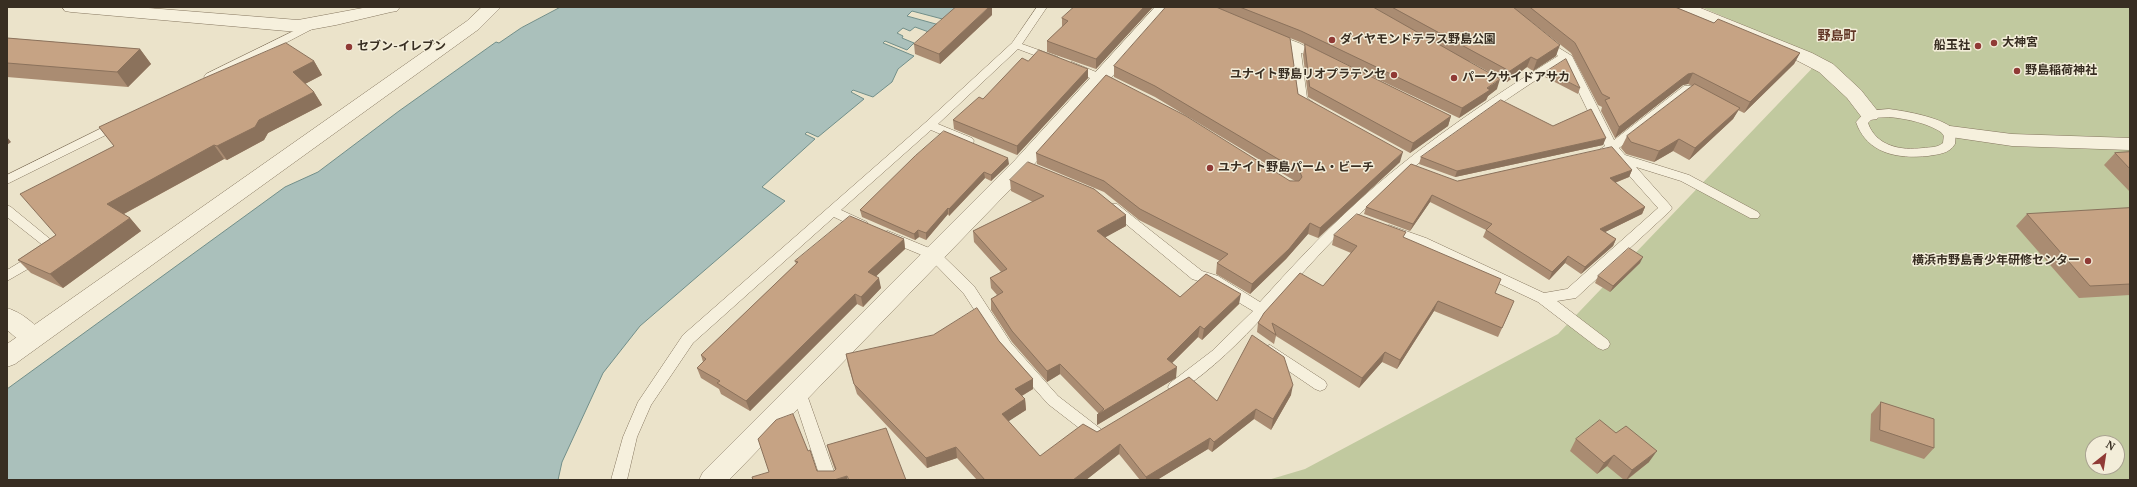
<!DOCTYPE html>
<html>
<head>
<meta charset="utf-8">
<style>
  body { margin:0 }
  #map { position:relative; width:2137px; height:487px; overflow:hidden; background:#ebe3ca; font-family:"PT Serif",serif }
  canvas { display:block }
  .frame { position:absolute; inset:0; border:8px solid #382e22; pointer-events:none }
  .north { position:absolute; left:2085px; top:435px; width:40px; height:40px; box-sizing:border-box; background:#f3edd9; border:1px solid #a8a190; border-radius:50%; rotate:30deg; font-size:11px; font-weight:700; line-height:16px; text-align:center; color:#382e22 }
  .north::after { content:''; display:block; margin:auto; width:14px; height:18px; background:#903a35; clip-path:polygon(50% 0,100% 100%,50% 72%,0 100%) }
</style>
</head>
<body>
<div id="map">
<canvas width="2137" height="487"></canvas>
<div class="frame"></div>
<div class="north">N</div>
</div>
<script>
const ctx = document.querySelector('canvas').getContext('2d');
ctx.lineJoin = 'round';
function fillPath(path, color) { ctx.fillStyle = color; ctx.fill(path, 'evenodd'); }
function strokePath(path, color, width, dash) { ctx.strokeStyle = color; ctx.lineWidth = width; ctx.lineCap = dash ? 'butt' : 'round'; ctx.setLineDash(dash || []); ctx.stroke(path); }
function label(font, color, halo, rows, align = 'center') {
  ctx.font = font + ' "PT Serif","Noto Sans JP",serif'; ctx.lineWidth = 3; ctx.setLineDash([]); ctx.textBaseline = 'middle'; ctx.strokeStyle = halo; ctx.fillStyle = color; for (const [text, x, y, turn = 0] of rows) {
    ctx.save(); ctx.translate(x, y); ctx.rotate((+turn || 0) * Math.PI / 180); ctx.textAlign = isNaN(turn) ? turn : align; if (halo) ctx.strokeText(text, 0, 0); ctx.fillText(text, 0, 0); ctx.restore();
  }
}
fillPath(new Path2D(`
  M1701 7H2130V480H1268L1305 469 1558 334 1821 59ZM2093 443H2117V467H2093Z`), '#c1c99f');
const water = new Path2D(`
  M561 7H962L950 21 912 11 907 16 943 26 937 35 915 27 910 31 903 28 897 33 903 36 902 38 914 43 907 50 885 41 883 43 914 56 898 69 892 82 873 97 853 90 851 92 864 99 818 137 807 132 805 134 815 139 762 187 785 201 640 326 603 373 562 462 558 480H7V389L285 187 318 172 399 111 496 42 499 43 521 28Z`);
fillPath(water, '#aac0bb');
strokePath(water, '#718e89', 1);
const service = new Path2D(`
  M1037 7H1047L1022 44 1058 57 1060 59 1058 61H1050L1018 49 938 124 972 138 974 141 972 144H964L931 130 841 210 867 222 868 225 867 228H857L834 217 693 343 651 405 637 437 627 480H611L623 437 638 402 683 335 926 122 1012 43Z
  M314 21 318 22 319 24 318 26 214 80H206L204 77 206 74Z
  M1275 34 1299 43 1326 57 1320 60 1301 53 1307 98 1318 106 1316 109H1308L1295 100 1290 48 1271 39 1270 37 1271 35Z
  M1559 48 1572 56 1614 140 1684 86C1692 84 1704 91 1709 97L1703 101 1689 94 1619 148 1625 155 1689 175 1758 212 1760 215 1758 218H1750L1681 181 1636 167 1670 205 1672 208 1670 211 1576 298 1557 301 1608 340 1610 344 1608 348 1603 350 1598 348 1538 302 1416 244 1384 233 1383 230 1384 227 1389 225 1426 238 1544 293 1567 289 1658 208 1609 153H1601L1599 150 1605 146 1564 62C1486 112 1411 163 1345 228 1289 283 1245 347 1180 391L1175 393 1170 391 1168 387 1170 383 1212 351 1253 311 1208 284 1192 279 1109 210 1107 207 1109 204H1117L1202 271 1218 276 1260 302C1290 269 1320 236 1353 206 1416 148 1486 101 1558 56L1553 51Z
  M1072 62 1113 79 1115 82 1109 86 1105 85 1068 68 1066 66Z
  M1889 109C1905 111 1947 118 1956 132L1955 144C1949 154 1939 154 1928 156 1898 159 1867 154 1856 122L1866 111ZM1889 117C1908 119 1928 123 1944 134L1943 143C1937 148 1930 147 1923 148 1901 151 1876 146 1868 123L1873 118Z
  M118 120 122 121 124 124 122 127 7 184V175Z
  M7 205 11 207 61 248 59 251 7 281V270L45 247 7 217Z
  M888 231 939 252 974 286 1011 343 1058 396 1102 430 1104 434 1102 438 1097 440 1092 438 1048 404 1001 351 964 294 929 258 883 239 882 236 883 233Z
  M1270 345 1325 381 1327 385 1325 389 1320 391 1315 389 1265 355 1263 351 1265 347Z
  M799 386 804 388 806 392 837 480H821L792 392 794 388Z`);
const pedestrian = new Path2D(`
  M1950 126 2012 134 2130 138V150L2012 146 1944 136 1941 132 1944 128Z`);
const minor = new Path2D(`
  M1155 7H1174L1029 170 729 480H699L703 472 1015 160Z
  M1673 7H1698L1812 53 1833 64 1861 90 1880 114 1877 119 1870 120 1863 119 1847 98 1819 72 1798 61 1676 11Z
  M7 308C21 312 38 325 45 338L41 345C26 349 18 339 7 330Z`);
const tertiary = new Path2D(`
  M62 7H136L298 20 368 7H400L397 11 391 12 336 25 298 32 71 12 65 11Z
  M482 7H501L479 29 15 364 7 367V344L467 21Z`);
strokePath(service, '#867760', 1);
strokePath(pedestrian, '#867760', 1);
strokePath(minor, '#867760', 1);
strokePath(tertiary, '#867760', 1);
fillPath(service, '#f6f0dd');
fillPath(pedestrian, '#f6f0dd');
fillPath(minor, '#f6f0dd');
fillPath(tertiary, '#f6f0dd');
fillPath(new Path2D(`
  M1074 7H1153L1096 69 1047 52V41L1062 27V18Z
  M1166 7H1675L1714 23 1800 53 1794 64 1744 113 1738 110 1733 119 1689 160 1673 151 1654 162 1626 154 1621 148 1627 136 1692 86 1688 84 1683 85 1615 138 1601 111 1602 107 1598 105 1571 53 1529 20 1556 56 1533 71 1527 67 1507 82 1469 61 1497 89 1488 96 1486 100 1459 118 1300 42 1290 38 1298 94 1400 162 1318 238 1308 234 1286 259 1250 294 1216 274 1217 263 1220 261 1139 220 1104 192 1037 164 1036 153 1295 181 1155 97 1114 77V66Z
  M992 15 940 64 915 54 914 44Z
  M7 38 140 49 151 64 128 87 7 77Z
  M1305 44 1451 116 1448 126 1410 153 1308 97 1303 55Z
  M314 61 322 75 305 84 314 92 322 105 268 133 264 140 227 160 224 159 124 214 130 218 141 231 63 288 31 273 18 260 56 235 114 146 99 127Z
  M1028 61 1088 69V78L1017 155 954 129 953 120 983 99Z
  M1547 71 1580 88 1578 94 1545 77Z
  M1553 126 1603 145 1455 177 1419 164 1421 157Z
  M2130 152V192L2104 165 2115 153Z
  M1009 164 991 181 985 178 949 216 948 214 926 240 919 237 915 240 862 217 860 210Z
  M1632 170 1629 177 1615 183 1645 207 1642 214 1605 232 1616 239 1613 246 1581 274 1565 263 1549 280 1483 237 1486 230 1430 202 1410 231 1364 214 1366 207 1457 181Z
  M1010 180 1126 226 1105 237 1180 297 1239 304 1202 340 1198 337 1172 363 1176 378 1097 425 1099 414 1060 374 1047 382 1012 342 991 310V299L997 295 991 288 990 278 1001 272 974 242 973 231 1033 202 1011 191Z
  M2130 208V295L2079 298 2016 226 2027 214Z
  M1334 235 1405 238 1495 293 1510 311 1498 337 1434 311 1397 369 1382 362 1359 388 1276 336 1274 344 1257 332 1258 323 1323 286 1351 253 1332 245Z
  M904 239 905 249 876 276 881 288 863 307 857 304 750 411 721 394 719 389 701 378 697 368 703 362 701 355 796 264 795 261Z
  M1640 263 1610 292 1595 283 1598 276Z
  M999 341 1033 379V389L1022 396 1025 399 1026 410 1008 421 1040 456 1097 432 1217 401 1291 395 1271 430 1254 419 1212 452 1208 449 1157 480H1140L1119 454 1086 480H977L957 458 927 468 857 394 848 365 846 354Z
  M1881 402 1934 448 1924 459 1870 441 1871 414Z
  M1576 439 1649 462 1627 480H1624L1607 466 1597 474 1570 451Z
  M827 445 906 480 769 472 808 451 817 471H834L835 470 830 456Z`), '#aa8c72');
fillPath(new Path2D(`
  M989 7H992V15L940 64 939 54Z
  M1144 7H1153L1096 69V59Z
  M1560 45 1556 56 1533 71 1537 60Z
  M140 49 151 64 128 87 117 72Z
  M1800 53 1794 64 1744 113 1750 102Z
  M1531 57 1527 67 1507 82 1510 71Z
  M314 61 322 75 301 86 293 72Z
  M1088 69V78L1017 155V146Z
  M1693 73 1688 84 1683 85 1615 138 1619 127 1688 74Z
  M1500 79 1497 89 1488 96 1486 100 1459 118 1462 108Z
  M314 92 322 105 268 133 264 140 227 160 217 146 259 120Z
  M1740 108 1733 119 1689 160 1695 148Z
  M1451 116 1448 126 1410 153 1413 143Z
  M7 137 11 142 7 145Z
  M1606 138 1603 145 1455 177 1457 171Z
  M1679 139 1673 151 1654 162 1659 151Z
  M214 145 224 159 118 217 107 204Z
  M1403 152 1400 162 1318 238 1320 228Z
  M1008 158 1009 164 991 181V175Z
  M1632 170 1629 177 1606 186 1610 178Z
  M984 172 985 178 949 216V209Z
  M1432 195 1430 202 1410 231 1413 224Z
  M1645 207 1642 214 1597 236 1600 229Z
  M948 208V214L926 240V233Z
  M1126 215V226L1097 242V231Z
  M130 218 141 231 63 288 50 274Z
  M1310 223 1308 234 1286 259 1250 294 1252 284Z
  M918 230 919 237 915 240 914 234Z
  M904 239 905 249 870 282 868 272Z
  M1616 239 1613 246 1581 274 1585 267Z
  M1568 256 1565 263 1549 280 1552 272Z
  M1643 257 1640 263 1610 292 1613 286Z
  M879 278 881 288 863 307 861 297Z
  M855 294 857 304 750 411 746 401Z
  M1241 294 1239 304 1202 340 1204 329Z
  M1438 301 1434 311 1397 369 1400 360Z
  M1200 326 1198 337 1166 369 1167 359Z
  M1385 352 1382 362 1359 388 1362 378Z
  M1060 364V374L1047 382V371Z
  M1177 367 1176 378 1097 425V415Z
  M1033 379V389L1016 399 1015 389Z
  M1293 385 1291 395 1271 430 1273 419Z
  M1025 399 1026 410 1003 425 1002 414Z
  M1256 409 1254 419 1212 452 1214 442Z
  M1210 438 1208 449 1157 480H1146V477Z
  M1120 444 1119 454 1086 480H1073Z
  M956 447 957 458 927 468 926 458Z
  M1657 451 1649 462 1626 480 1632 470Z
  M1614 455 1607 466 1597 474 1604 463Z
  M847 476 848 480H834Z`), '#8b725c');
const building = new Path2D(`
  M956 7H989L939 54 914 44Z
  M1074 7H1144L1096 59 1047 41 1068 21 1062 18Z
  M1166 7H1216L1290 38 1298 94 1403 152 1320 228 1310 223 1289 249 1252 284 1217 263 1228 254 1140 209 1104 181 1036 153 1106 75 1186 116 1290 181H1299L1302 177 1300 172 1155 86 1114 66Z
  M1240 7H1373L1500 79 1487 88 1490 90 1462 108 1301 31Z
  M1392 7H1513L1560 45 1537 60 1531 57 1510 71Z
  M1530 7H1675L1714 23 1718 19 1800 53 1750 102 1693 73 1688 74 1619 127 1605 100 1610 98 1602 94 1575 43Z
  M7 38 140 49 117 72 7 63Z
  M286 43 314 61 293 72 314 92 259 120 255 127 217 146 214 145 107 204 130 218 50 274 18 260 56 235 20 194 114 146 99 127 202 79Z
  M1305 44 1451 116 1413 143 1310 87Z
  M1039 50 1088 69 1017 146 953 120 979 97 983 99 1022 58 1028 61Z
  M1566 59 1580 88 1547 71Z
  M1695 84 1740 108 1695 148 1679 139 1659 151 1631 142 1627 136Z
  M1501 100 1553 126 1591 109 1606 138 1457 171 1421 157Z
  M944 131 1008 158 991 175 984 172 949 209 948 208 926 233 918 230 914 234 860 210 915 156Z
  M1612 147 1632 170 1610 178 1645 207 1600 229 1616 239 1585 267 1568 256 1552 272 1486 230 1492 224 1432 195 1413 224 1366 207 1411 164 1457 181Z
  M2130 152V169L2115 153Z
  M1028 162 1094 189 1126 215 1097 231 1180 297 1206 274 1241 294 1204 329 1200 326 1167 359 1177 367 1097 415 1104 409 1060 364 1047 371 1012 331 991 299 1003 292 990 278 1007 269 973 231 1044 196 1010 180Z
  M2130 208V284L2090 286 2027 214Z
  M1357 214 1406 232 1403 237 1501 279 1495 293 1514 301 1502 328 1438 301 1400 360 1385 352 1362 378 1272 323 1276 335 1258 323 1264 313 1300 273 1323 286 1357 246 1334 235Z
  M850 216 904 239 868 272 879 278 861 297 855 294 746 401 717 383 720 381 697 368 706 359 701 355 798 262 795 261Z
  M1629 248 1643 257 1613 286 1598 276Z
  M977 308 999 341 1033 379 1015 389 1025 399 1002 414 1040 456 1083 424 1097 432 1189 377 1217 401 1252 335 1284 357 1293 385 1273 419 1256 409 1214 442 1210 438 1146 477 1120 444 1073 480H985L956 447 926 458 854 384 846 354 933 335Z
  M1881 402 1934 419V448L1880 430Z
  M793 414 808 451 810 450 817 471H834L836 469 827 445 886 428 906 480H849L847 476 834 480H753L752 477 769 472 758 439 776 420Z
  M1600 420 1616 433 1626 426 1657 451 1632 470 1614 455 1604 463 1576 439Z`);
fillPath(building, '#c6a384');
strokePath(building, '#8b725c', 1);
for (const [x, y, r, color] of [
  [1332,40,4,"#903a35"],
  [1994,43,4,"#903a35"],
  [1978,46,4,"#903a35"],
  [349,47,4,"#903a35"],
  [2017,71,4,"#903a35"],
  [1394,75,4,"#903a35"],
  [1454,78,4,"#903a35"],
  [1210,168,4,"#903a35"],
  [2088,261,4,"#903a35"]
]) { const dot = new Path2D(); dot.arc(x, y, r, 0, 2 * Math.PI); ctx.fillStyle = color; ctx.fill(dot); strokePath(dot, '#f3edd9', 1.5); }
label('bold 12px', '#382e22', '#f3edd9', [
  ["ダイヤモンドテラス野島公園",1340,40],
  ["大神宮",2002,43],
  ["船玉社",1970,46,"right"],
  ["セブン-イレブン",357,47],
  ["野島稲荷神社",2025,71],
  ["ユナイト野島リオプラテンセ",1386,75,"right"],
  ["パークサイドアサカ",1462,78],
  ["ユナイト野島パーム・ビーチ",1218,168],
  ["横浜市野島青少年研修センター",2080,261,"right"]
], 'left');
label('bold 13px', '#613625', '#f3edd9', [
  ["野島町",1837,36]
]);
</script>
</body>
</html>
